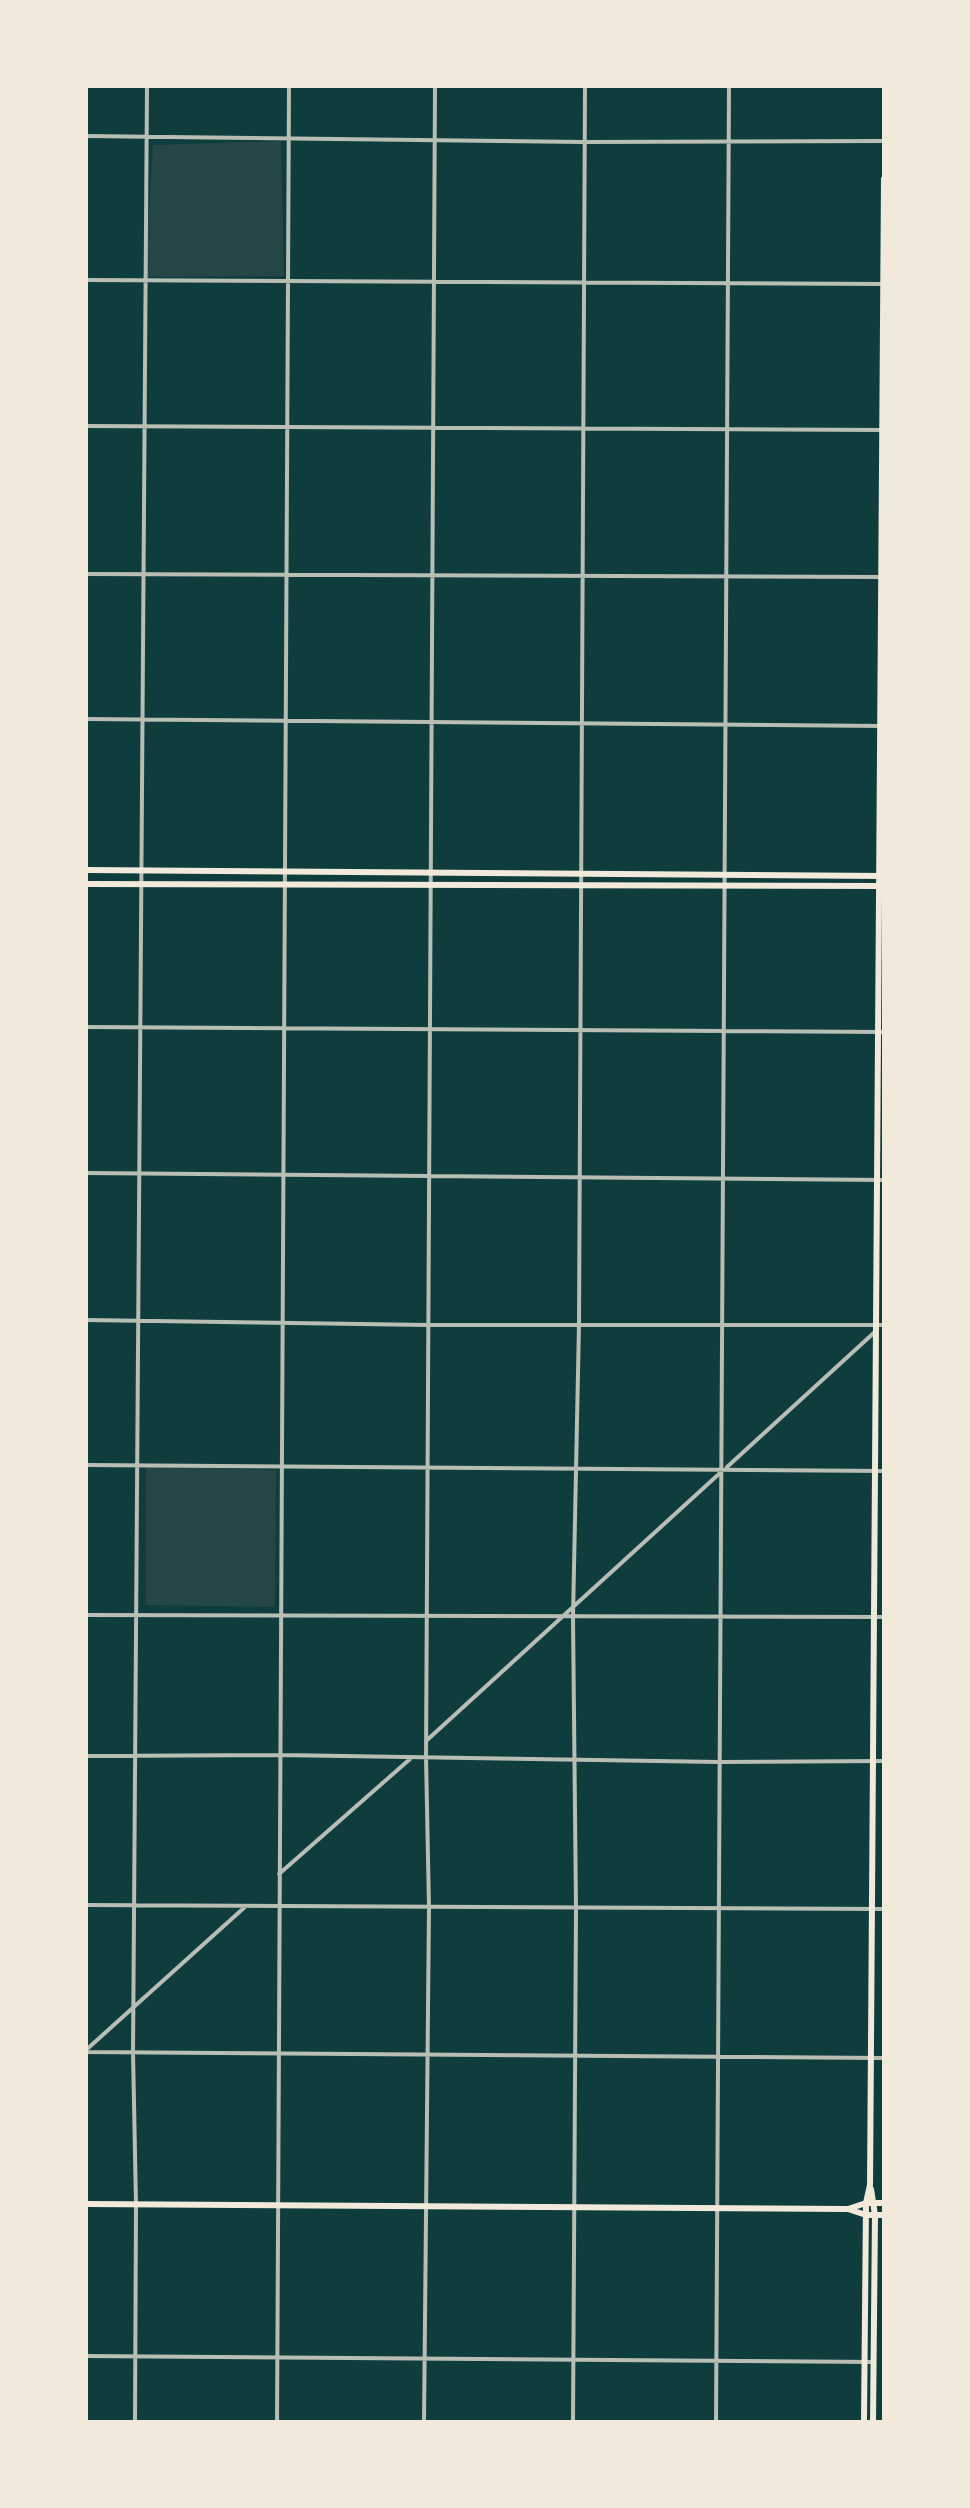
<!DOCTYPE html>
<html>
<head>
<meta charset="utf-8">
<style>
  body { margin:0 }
  #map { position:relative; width:970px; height:2508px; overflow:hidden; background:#0f3d3e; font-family:Jost,sans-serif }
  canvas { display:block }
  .frame { position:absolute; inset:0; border:88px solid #f1e9da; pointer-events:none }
</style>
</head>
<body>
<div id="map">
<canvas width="970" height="2508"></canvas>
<div class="frame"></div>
</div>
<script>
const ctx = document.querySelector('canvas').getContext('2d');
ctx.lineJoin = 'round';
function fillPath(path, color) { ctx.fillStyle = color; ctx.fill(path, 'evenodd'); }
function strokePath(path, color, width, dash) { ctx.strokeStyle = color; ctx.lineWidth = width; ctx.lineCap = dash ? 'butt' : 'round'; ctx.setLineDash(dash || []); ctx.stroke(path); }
fillPath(new Path2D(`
  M281 141 284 276 145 277 153 145Z
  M146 1466 276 1470 275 1607 146 1605Z`), '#244646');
strokePath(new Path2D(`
  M86 136 584 142 884 141
  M86 280 884 284
  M86 426 882 430
  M86 574 882 577
  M86 719 884 726
  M86 1027 884 1032
  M86 1173 884 1180
  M86 1320 428 1325H884
  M86 1465 884 1471
  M727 1467 877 1330
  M86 1615 884 1617
  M426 1741 720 1473
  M86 1756 280 1755 720 1762 884 1761
  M279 1874 410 1759
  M86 1905 884 1909
  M86 2050 246 1906
  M86 2052 884 2058
  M86 2356 874 2362
  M135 2422 136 2204 133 2052 147 86
  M277 2422 289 86
  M424 2422 429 1907 426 1757 435 86
  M573 2422 576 1909 573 1617 579 1324 585 86
  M716 2422 729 86`), '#b8beb3', 4);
strokePath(new Path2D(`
  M86 870 884 876
  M86 884 884 886
  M871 2189 875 2215 873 2422
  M86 2204 848 2209 866 2203H884
  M848 2209 866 2215H884
  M864 2422 866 2203 870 2185 884 179`), '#f1e9da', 6);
</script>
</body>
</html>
